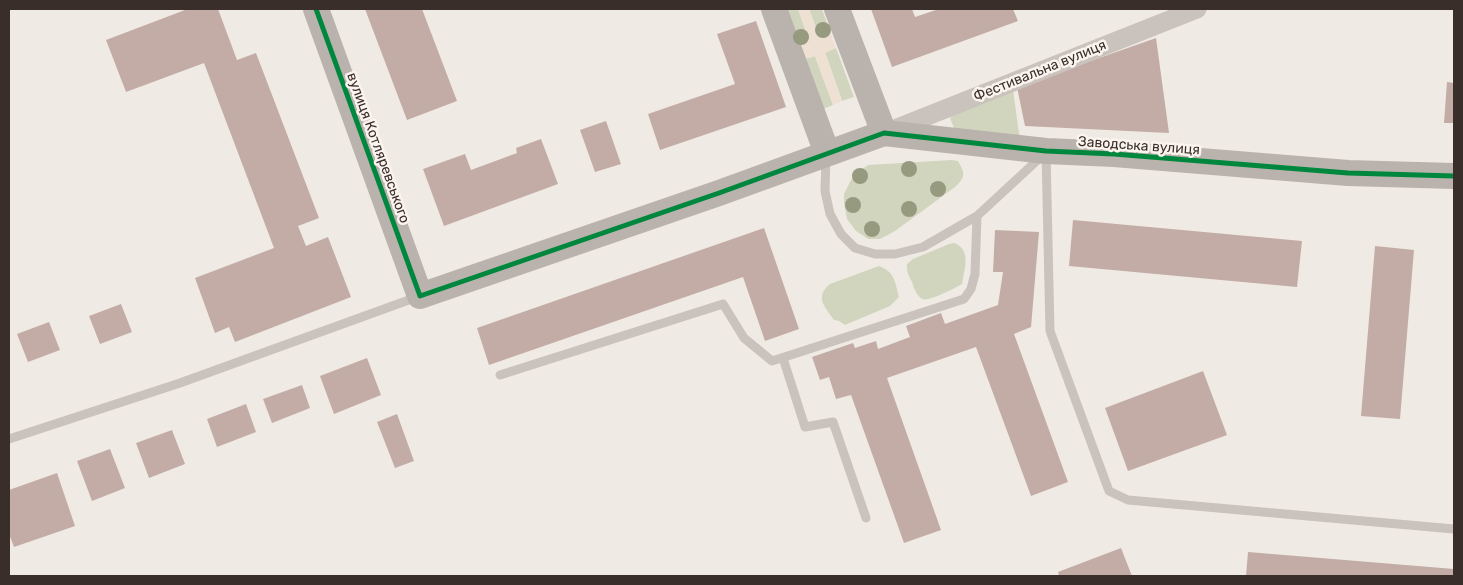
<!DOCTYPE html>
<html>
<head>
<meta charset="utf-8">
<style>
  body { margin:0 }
  #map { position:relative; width:1463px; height:585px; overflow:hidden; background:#f0eae4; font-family:Rubik,sans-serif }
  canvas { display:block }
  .frame { position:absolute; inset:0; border:10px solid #3a2e2a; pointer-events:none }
</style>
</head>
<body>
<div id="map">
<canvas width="1463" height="585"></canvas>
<div class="frame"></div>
</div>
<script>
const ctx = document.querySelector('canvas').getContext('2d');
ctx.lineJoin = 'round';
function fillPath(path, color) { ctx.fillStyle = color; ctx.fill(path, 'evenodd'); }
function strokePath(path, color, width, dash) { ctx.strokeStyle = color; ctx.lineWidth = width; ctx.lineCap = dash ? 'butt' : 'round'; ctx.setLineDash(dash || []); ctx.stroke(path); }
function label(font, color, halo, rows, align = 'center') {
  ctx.font = font + ' Rubik,sans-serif'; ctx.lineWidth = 5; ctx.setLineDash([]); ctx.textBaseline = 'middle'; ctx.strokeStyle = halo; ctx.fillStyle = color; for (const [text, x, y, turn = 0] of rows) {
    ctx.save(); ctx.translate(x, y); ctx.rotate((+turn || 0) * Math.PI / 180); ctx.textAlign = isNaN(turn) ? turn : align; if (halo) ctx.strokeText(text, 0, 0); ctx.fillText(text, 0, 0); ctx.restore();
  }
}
fillPath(new Path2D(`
  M787 9H798L809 40 799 43Z
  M809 9H822L830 32 819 36Z
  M836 48 854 97 842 101 825 52Z
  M815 56 833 105 823 109 805 59Z
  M1013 90 1020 140 954 128 950 118 956 111Z
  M952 160 958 161C965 173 966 177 955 187L895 231 880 239H868L856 231 847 219 844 203V194L850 182 854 175 868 165Z
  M954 243C972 249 964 270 962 284 955 288 929 302 922 299 916 295 914 288 912 282 909 276 906 271 907 264L913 259 949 244Z
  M879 266C895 272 895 282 899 297L890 306 845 325 839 321 834 320C825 307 814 297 830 284Z`), '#d2d5be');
fillPath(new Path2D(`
  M798 9H809L819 36 830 32 836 48 825 53 842 101 833 105 815 56 805 59 799 43 809 39Z`), '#eee1d4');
fillPath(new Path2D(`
  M184 9H218L237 60 256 53 319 218 298 226 306 246 328 237 351 297 235 342 229 327 215 333 195 278 274 248 204 63 126 92 106 40 185 10Z
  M365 9H422L457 101 407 120Z
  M871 9H912L915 17 939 9H1013L1018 21 892 67Z
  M756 21 786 107 660 150 648 114 735 84 717 34Z
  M1156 38 1169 133 1025 126 1017 87Z
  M1447 82 1454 83V123H1444Z
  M606 121 621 164 595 172 580 130Z
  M541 139 558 184 444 226 423 169 465 154 471 170 517 153 516 148Z
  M1073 220 1302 241 1297 287 1069 266Z
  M764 228 799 329 765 341 743 277 489 365 477 328Z
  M995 230 1039 232 1031 327 1014 334 1068 482 1031 496 976 347 887 378 941 530 904 543 851 395 836 399 829 377 820 380 812 357 853 343 855 348 876 341 878 349 910 337 906 326 941 313 945 324 998 305 1003 272H993Z
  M1375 246 1414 250 1400 419 1361 416Z
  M121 304 132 332 100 344 89 316Z
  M49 322 60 350 28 362 17 334Z
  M367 358 381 395 334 414 320 376Z
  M1203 371 1227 435 1128 471 1105 408Z
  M302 385 310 408 272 423 263 399Z
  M246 404 256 432 217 447 207 419Z
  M397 414 414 461 395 468 377 422Z
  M172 430 185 464 149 478 136 443Z
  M110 449 125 488 92 501 77 461Z
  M57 473 75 526 14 547 9 534V490Z
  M1121 548 1132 576H1059L1058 572Z
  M1248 552 1454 569V576H1246Z`), '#c3aca6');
strokePath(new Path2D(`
  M1046 152 1050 331 1109 491 1128 500 1454 529
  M826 157 825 191 830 214 841 234 855 248 875 254H895L923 247 977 216 1043 155
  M783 358 805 427 833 422 866 518
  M500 375 723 304 744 338 772 361 964 299 971 289 975 274 977 216
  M9 439 180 383 417 297`), '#c9c2bd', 9);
strokePath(new Path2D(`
  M887 132 1197 9`), '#c9c2bd', 19);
strokePath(new Path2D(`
  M316 9 420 296 719 193 884 133 1046 151 1114 154 1348 173 1454 176
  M774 9 827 153
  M837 9 884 133`), '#bab2ad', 26);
strokePath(new Path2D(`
  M316 9 420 296 719 193 884 133 1046 151 1114 154 1348 173 1454 176`), '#00873e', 5);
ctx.fillStyle = '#969a7f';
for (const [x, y] of [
  [823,30],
  [801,37],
  [909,169],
  [860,176],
  [938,189],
  [853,205],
  [909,209],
  [872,229]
]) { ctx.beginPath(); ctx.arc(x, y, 8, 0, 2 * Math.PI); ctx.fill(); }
label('14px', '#3a2e2a', '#fbf3ed', [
  ["Фестивальна вулиця",1040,71,-22],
  ["Заводська вулиця",1139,146,4],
  ["вулиця Котляревського",378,148,70]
]);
</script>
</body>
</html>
